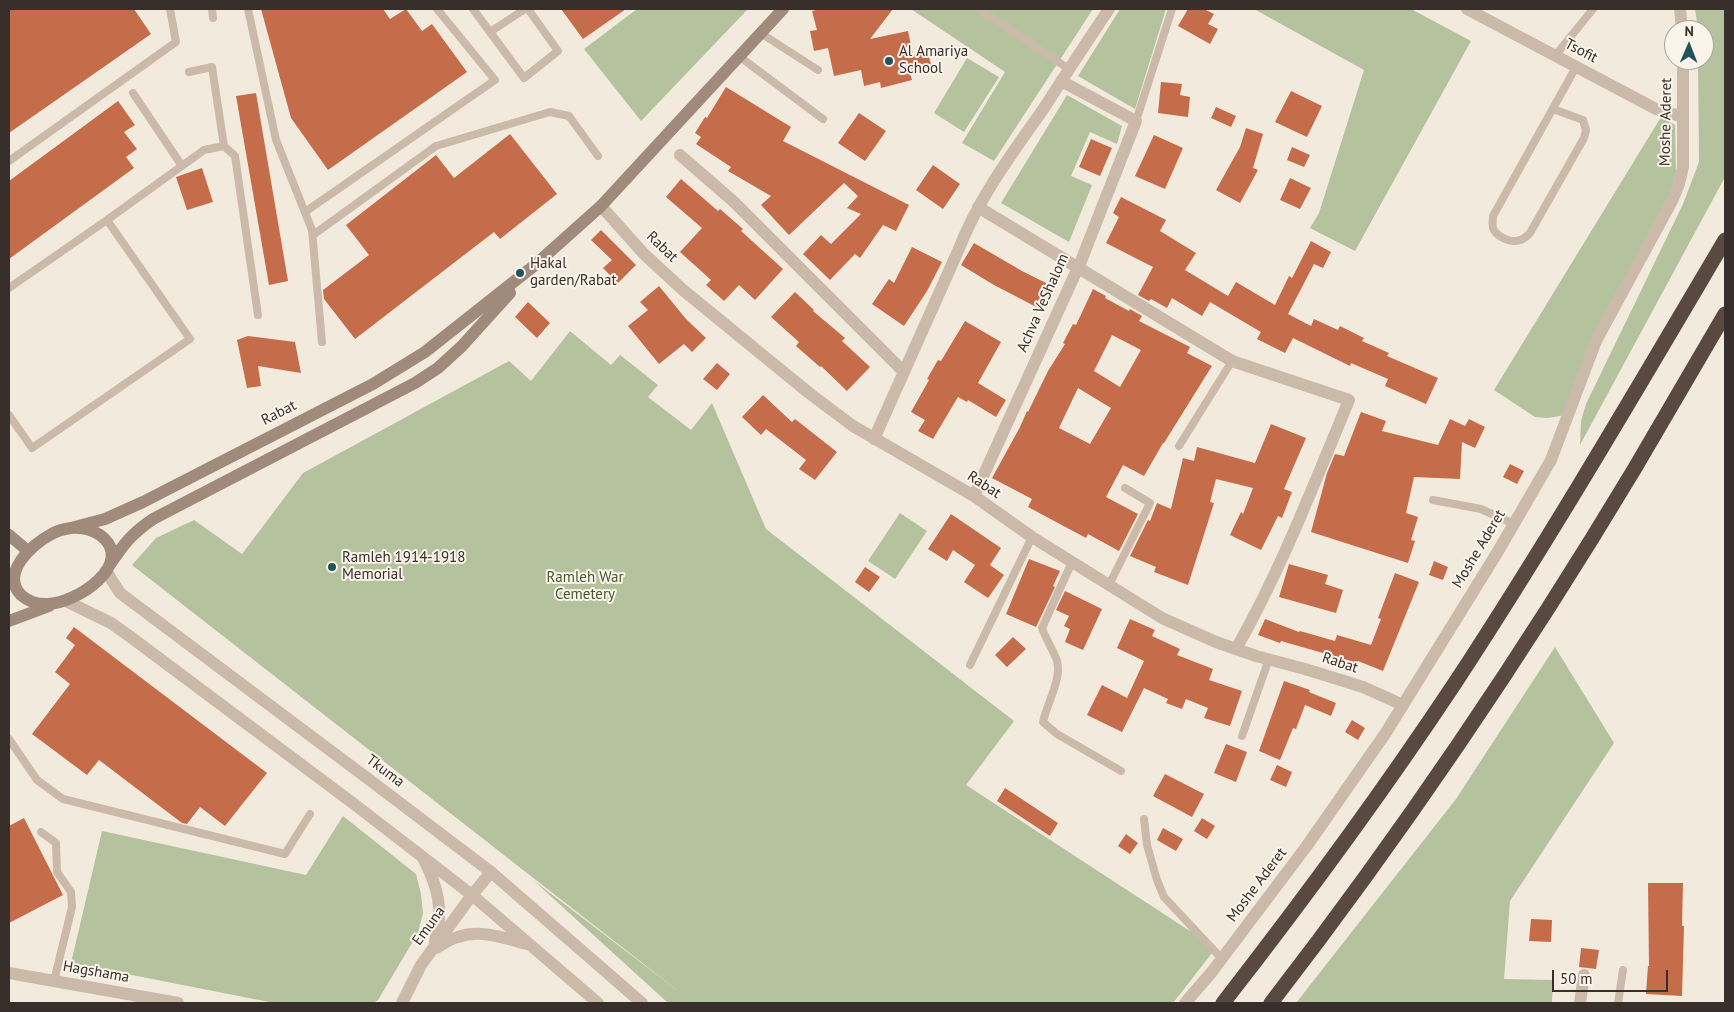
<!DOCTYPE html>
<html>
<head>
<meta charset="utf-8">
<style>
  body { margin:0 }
  #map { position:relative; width:1734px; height:1012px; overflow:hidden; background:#f3eade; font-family:"PT Sans",sans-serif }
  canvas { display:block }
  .frame { position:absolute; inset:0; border:10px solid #392f2a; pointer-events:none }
  .north { position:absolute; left:1664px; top:20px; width:50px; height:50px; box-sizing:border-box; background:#faf4eb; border:1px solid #ada59e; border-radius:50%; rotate:1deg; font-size:14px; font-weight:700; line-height:20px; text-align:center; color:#392f2a }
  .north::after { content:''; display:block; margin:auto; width:18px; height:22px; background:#1f545a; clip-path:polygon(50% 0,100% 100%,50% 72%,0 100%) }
  .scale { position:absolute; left:1552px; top:970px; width:116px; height:22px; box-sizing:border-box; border:2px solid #392f2a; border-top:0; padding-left:6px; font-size:15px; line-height:18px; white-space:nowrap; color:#392f2a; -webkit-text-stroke:4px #faf4eb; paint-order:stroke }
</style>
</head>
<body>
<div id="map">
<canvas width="1734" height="1012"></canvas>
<div class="frame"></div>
<div class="north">N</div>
<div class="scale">50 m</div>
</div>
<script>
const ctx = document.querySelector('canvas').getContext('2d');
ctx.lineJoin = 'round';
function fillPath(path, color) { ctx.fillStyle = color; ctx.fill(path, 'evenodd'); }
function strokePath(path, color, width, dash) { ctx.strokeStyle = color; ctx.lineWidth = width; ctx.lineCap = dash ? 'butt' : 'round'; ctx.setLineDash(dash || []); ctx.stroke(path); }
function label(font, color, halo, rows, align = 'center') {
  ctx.font = font + ' "PT Sans",sans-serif'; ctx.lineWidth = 4; ctx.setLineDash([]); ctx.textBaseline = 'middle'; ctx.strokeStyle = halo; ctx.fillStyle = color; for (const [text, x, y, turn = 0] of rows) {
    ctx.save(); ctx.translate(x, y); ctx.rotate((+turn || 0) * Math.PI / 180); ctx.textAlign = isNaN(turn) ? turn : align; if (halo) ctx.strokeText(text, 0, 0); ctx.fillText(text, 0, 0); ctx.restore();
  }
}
fillPath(new Path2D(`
  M637 9H748L641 121 584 49Z
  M911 9H1093L994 161 962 143 1005 72Z
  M1120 9H1166L1135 109 1078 76Z
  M1254 9H1411L1471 41 1355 251 1310 228 1319 213 1364 70Z
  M1695 9H1725V177L1580 445 1581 421 1586 404 1683 204 1699 162 1698 60H1704V30H1698Z
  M967 58 999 77 964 132 934 113Z
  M1067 95 1122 126 1117 144 1090 132 1071 176 1092 185 1069 242 1001 203Z
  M1661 117 1675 125 1676 172 1671 193 1566 415 1548 418 1535 417 1494 390Z
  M570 331 611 365 620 355 658 385 648 397 691 430 712 403 766 529 1014 721 966 785 1216 948 1173 1003H668L533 880 686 997 132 565 156 538 194 520 242 554 303 473 509 361 531 381Z
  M900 513 927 531 895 579 868 561Z
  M1555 647 1614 743 1510 901 1504 979 1553 980 1552 1003H1296L1456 799Z
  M343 816 416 874 421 894 423 913 418 933 378 1000 373 1003H274L71 963 102 831 306 875Z`), '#b5c29e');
fillPath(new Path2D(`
  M9 9H134L151 34 9 133Z
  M261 9H383L390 19 406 9 422 31 432 24 467 72 328 170 291 118Z
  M561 9H626L583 39Z
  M822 9H893L870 39 908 31 913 55 928 52 931 65 909 70 912 80 881 88 880 82 864 86 861 70 834 76 828 48 814 51 810 31 817 30 812 11Z
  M1188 9H1204L1214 14 1208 24 1218 29 1210 44 1178 26Z
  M1161 82 1182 84 1180 95 1190 97 1188 117 1158 113Z
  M726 87 791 127 783 141 909 205 896 231 883 225 860 258 855 254 830 280 803 254 821 235 831 244 861 214 847 208 858 196 844 183 789 235 761 205 771 196 728 171 731 167 696 144 701 137 695 133 705 117 707 118Z
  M1291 91 1322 106 1307 137 1275 122Z
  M256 93 288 281 269 285 236 96Z
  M118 101 135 125 124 132 137 149 126 157 134 168 9 259V181Z
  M1216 107 1236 116 1231 127 1211 118Z
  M859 113 886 131 865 161 838 143Z
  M1246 128 1263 134 1253 168 1258 170 1240 203 1216 190 1240 147Z
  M510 134 557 194 500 239 494 232 355 339 324 299 323 290 369 255 346 225 436 155 454 178Z
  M1154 135 1183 148 1165 189 1135 176Z
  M1091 139 1112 148 1100 176 1079 167Z
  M1292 147 1310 155 1304 167 1287 160Z
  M933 165 960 184 943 209 916 190Z
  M202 168 213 202 187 210 176 177Z
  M1290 178 1311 188 1300 209 1280 200Z
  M681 179 718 211 720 209 743 229 741 231 783 269 755 300 739 285 724 301 706 285 711 280 680 252 702 228 666 197Z
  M1121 197 1166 220 1160 231 1196 253 1185 270 1228 296 1236 282 1275 305 1289 276 1292 278 1311 241 1331 252 1323 268 1314 264 1288 314 1311 326 1314 319 1338 330 1340 326 1364 338 1362 341 1389 353 1387 356 1438 378 1426 404 1385 386 1388 379 1351 363 1350 366 1293 338 1285 353 1257 339 1261 332 1210 302 1202 316 1172 298 1167 308 1151 299 1149 301 1138 295 1153 267 1106 243 1119 217 1113 213Z
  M601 230 636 265 618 283 603 268 612 260 591 240Z
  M974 243 1022 271 1056 288 1044 311 994 285 961 265Z
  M912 247 942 262 927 291 904 326 872 304 889 279 894 283Z
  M659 286 686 319 706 338 692 352 684 344 659 364 628 326 648 310 640 302Z
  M1093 289 1106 296 1105 298 1129 311 1130 309 1142 316 1139 321 1190 347 1187 353 1212 366 1164 443H1163L1144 476 1123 465 1106 497 1138 514 1119 551 1088 534 1086 538 1028 507 1032 499 992 478 1020 427 1027 411 1028 412 1048 371 1065 344 1063 343 1073 324 1076 325ZM1112 335 1141 350 1120 387 1094 371ZM1078 388 1111 408 1090 444 1059 428Z
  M795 292 814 310 813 311 845 338 842 341 870 367 847 391 821 366 820 367 796 346 799 342 771 317Z
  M528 302 550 323 537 338 515 317Z
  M965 321 1001 342 978 383 1006 400 996 417 968 400 967 402 958 397 933 439 918 431 925 420 911 412 929 380 927 379 938 360 941 361Z
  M248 336 295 342 301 373 258 366 261 386 247 388 237 340Z
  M717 363 730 374 717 390 703 379Z
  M763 395 792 422 795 419 837 452 815 480 799 469 806 460 766 429 761 435 742 417Z
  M1361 412 1386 421 1382 431 1438 445 1450 419 1465 426 1469 419 1485 427 1475 448 1462 442 1460 479 1414 477 1406 513 1418 517 1411 540 1415 541 1408 563 1311 532 1327 473 1335 454 1344 456Z
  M1271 424 1306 438 1284 489 1292 492 1282 518 1278 516 1261 550 1230 535 1241 512 1243 514 1253 488 1216 479 1210 502 1214 503 1188 585 1154 572 1156 567 1130 556 1148 520 1150 521 1157 503 1171 509 1183 458 1194 461 1197 447 1255 463Z
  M1510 464 1524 471 1517 484 1503 477Z
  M951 514 1001 548 990 565 1004 575 988 598 964 582 975 565 953 550 947 561 928 549Z
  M1029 559 1060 571 1053 586 1055 587 1036 627 1006 614Z
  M1434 561 1448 567 1443 580 1429 575Z
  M1289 564 1328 575 1325 584 1343 590 1336 613 1279 597Z
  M865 567 880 577 869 592 855 582Z
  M1395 573 1419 582 1383 671 1358 661V663L1281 641 1280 643 1258 635 1265 619 1299 632 1300 631 1335 641 1337 635 1371 645 1381 619 1378 618Z
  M1065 591 1102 609 1083 650 1065 642 1070 629 1064 626 1069 616 1056 610Z
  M1130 619 1155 630 1152 636 1180 649 1177 655 1213 669 1209 680 1242 691 1230 726 1204 718 1208 708 1186 699 1182 709 1166 703 1168 699 1144 688 1122 732 1087 715 1102 685 1127 698 1144 661 1117 648Z
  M74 627 267 773 225 826 200 807 187 824 182 823 99 760 87 775 32 734 70 684 55 672 75 645 66 638Z
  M1013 637 1026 649 1007 667 995 655Z
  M1284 681 1310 690 1309 692 1336 703 1331 716 1305 705 1296 729 1293 728 1280 760 1259 751Z
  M1352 720 1365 728 1358 740 1345 732Z
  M1226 744 1247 752 1236 782 1214 773Z
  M1277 765 1292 772 1286 787 1270 780Z
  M1165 774 1204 794 1192 817 1153 796Z
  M1005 788 1058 823 1050 836 997 801Z
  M24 818 63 895 9 923V826Z
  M1202 818 1215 826 1207 839 1194 831Z
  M1163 828 1183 839 1176 851 1157 840Z
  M1126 834 1138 843 1130 854 1118 846Z
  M1648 883H1683L1682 926H1684L1682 996 1646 994 1648 966H1649Z
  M1531 919 1552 920 1551 942 1529 941Z
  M1581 948 1599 950 1596 969 1579 967Z`), '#c56c4a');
strokePath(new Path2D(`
  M212 9 213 18
  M248 9 276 140 312 230 322 342
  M473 9 524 78 558 51 528 9
  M979 9 1069 69
  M490 32 525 9
  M762 34 818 70
  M1555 56 1593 9
  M740 57 823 119
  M189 72 212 67 224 146
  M133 93 182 166
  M1553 109 1583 120 1586 130 1584 138 1530 233C1521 243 1512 243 1501 237 1498 235 1494 232 1493 228 1492 225 1493 219 1493 216L1576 67
  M1136 121 1172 9
  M9 161 176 42 170 9
  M305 212 495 80 437 9
  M107 220 204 150 224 146 235 156 258 315
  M313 235 436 146 550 112 569 116 598 156
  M9 288 107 220 190 339 32 448 9 415
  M1179 446 1232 361
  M1433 500 1481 509 1514 524
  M1072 562 1042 628C1046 639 1054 652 1057 661 1062 679 1047 703 1043 722L1057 734 1121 771
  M1109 585 1150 503 1125 488
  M970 665 1032 537
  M1242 736 1269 659
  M9 739 37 780 63 799 285 854 310 814
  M1144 819 1147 845 1157 880 1164 897 1222 959
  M41 832 56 843 57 872 71 892 72 907 54 981
  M1618 1003 1623 970`), '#cbbaaa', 8);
strokePath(new Path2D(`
  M1467 9 1656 109 1683 117
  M1680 9 1682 30
  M680 155 734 202 904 372
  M601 206 644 254 683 290 809 393 853 426 974 496 1032 537 1162 618 1216 642 1256 656 1305 669 1363 687 1403 705
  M978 207 1232 361 1349 400C1314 484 1281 570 1236 649
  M874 439 958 251C978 199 1010 156 1042 111 1064 77 1086 43 1109 9
  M974 496 1081 261 1136 121 1061 81
  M106 571 120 593 371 781 491 872 642 1003
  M66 601 111 623 132 638 354 804 472 895 598 1003
  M424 860C438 887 444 911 435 941
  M436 948C443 944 450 939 458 937 481 929 504 938 527 944
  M9 973 178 1003
  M402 1003 421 965 472 895 491 872
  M1185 1003 1211 973 1306 847 1385 734 1497 553 1551 460 1596 341 1672 201 1679 184 1683 167V60
  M1580 1003 1584 975`), '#cbbaaa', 12);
strokePath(new Path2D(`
  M71 528 105 519 143 502 373 384 425 352 535 265 601 206 783 9
  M71 528C82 527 91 529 100 535 138 563 75 605 46 604 36 604 29 602 21 595 0 574 32 544 50 535 56 531 64 529 71 528Z
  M9 535 28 551
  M109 566C123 545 131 534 153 519L415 383 438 368 462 346 510 293
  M9 621 49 606`), '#9f8a7b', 12);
strokePath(new Path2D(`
  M1223 1003C1304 899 1382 793 1455 683 1550 538 1637 389 1725 240
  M1271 1003C1403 832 1524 653 1635 468 1665 417 1695 365 1725 314`), '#594941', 15);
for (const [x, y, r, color] of [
  [889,61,5,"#1f545a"],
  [520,273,5,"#1f545a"],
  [332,567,5,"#1f545a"]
]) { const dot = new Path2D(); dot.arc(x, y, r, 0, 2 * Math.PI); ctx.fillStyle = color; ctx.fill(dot); strokePath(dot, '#faf4eb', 2); }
label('15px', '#392f2a', '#faf4eb', [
  ["Tsofit",1581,51,28],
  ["Moshe Aderet",1666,122,-89],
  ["Rabat",662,247,44],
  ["Achva VeShalom",1043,303,-66],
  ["Rabat",279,413,-27],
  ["Rabat",984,485,33],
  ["Moshe Aderet",1479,549,-59],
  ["Rabat",1340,663,18],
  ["Tkuma",385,771,37],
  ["Moshe Aderet",1257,885,-53],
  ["Emuna",429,926,-54],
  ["Hagshama",96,972,10]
]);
label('15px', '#392f2a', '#faf4eb', [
  ["Al Amariya",899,52],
  ["School",899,69],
  ["Hakal",530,264],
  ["garden/Rabat",530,281],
  ["Ramleh 1914-1918",342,558],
  ["Memorial",342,575]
], 'left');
label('15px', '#46572d', '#faf4eb', [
  ["Ramleh War",585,578],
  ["Cemetery",585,595]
]);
</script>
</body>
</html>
